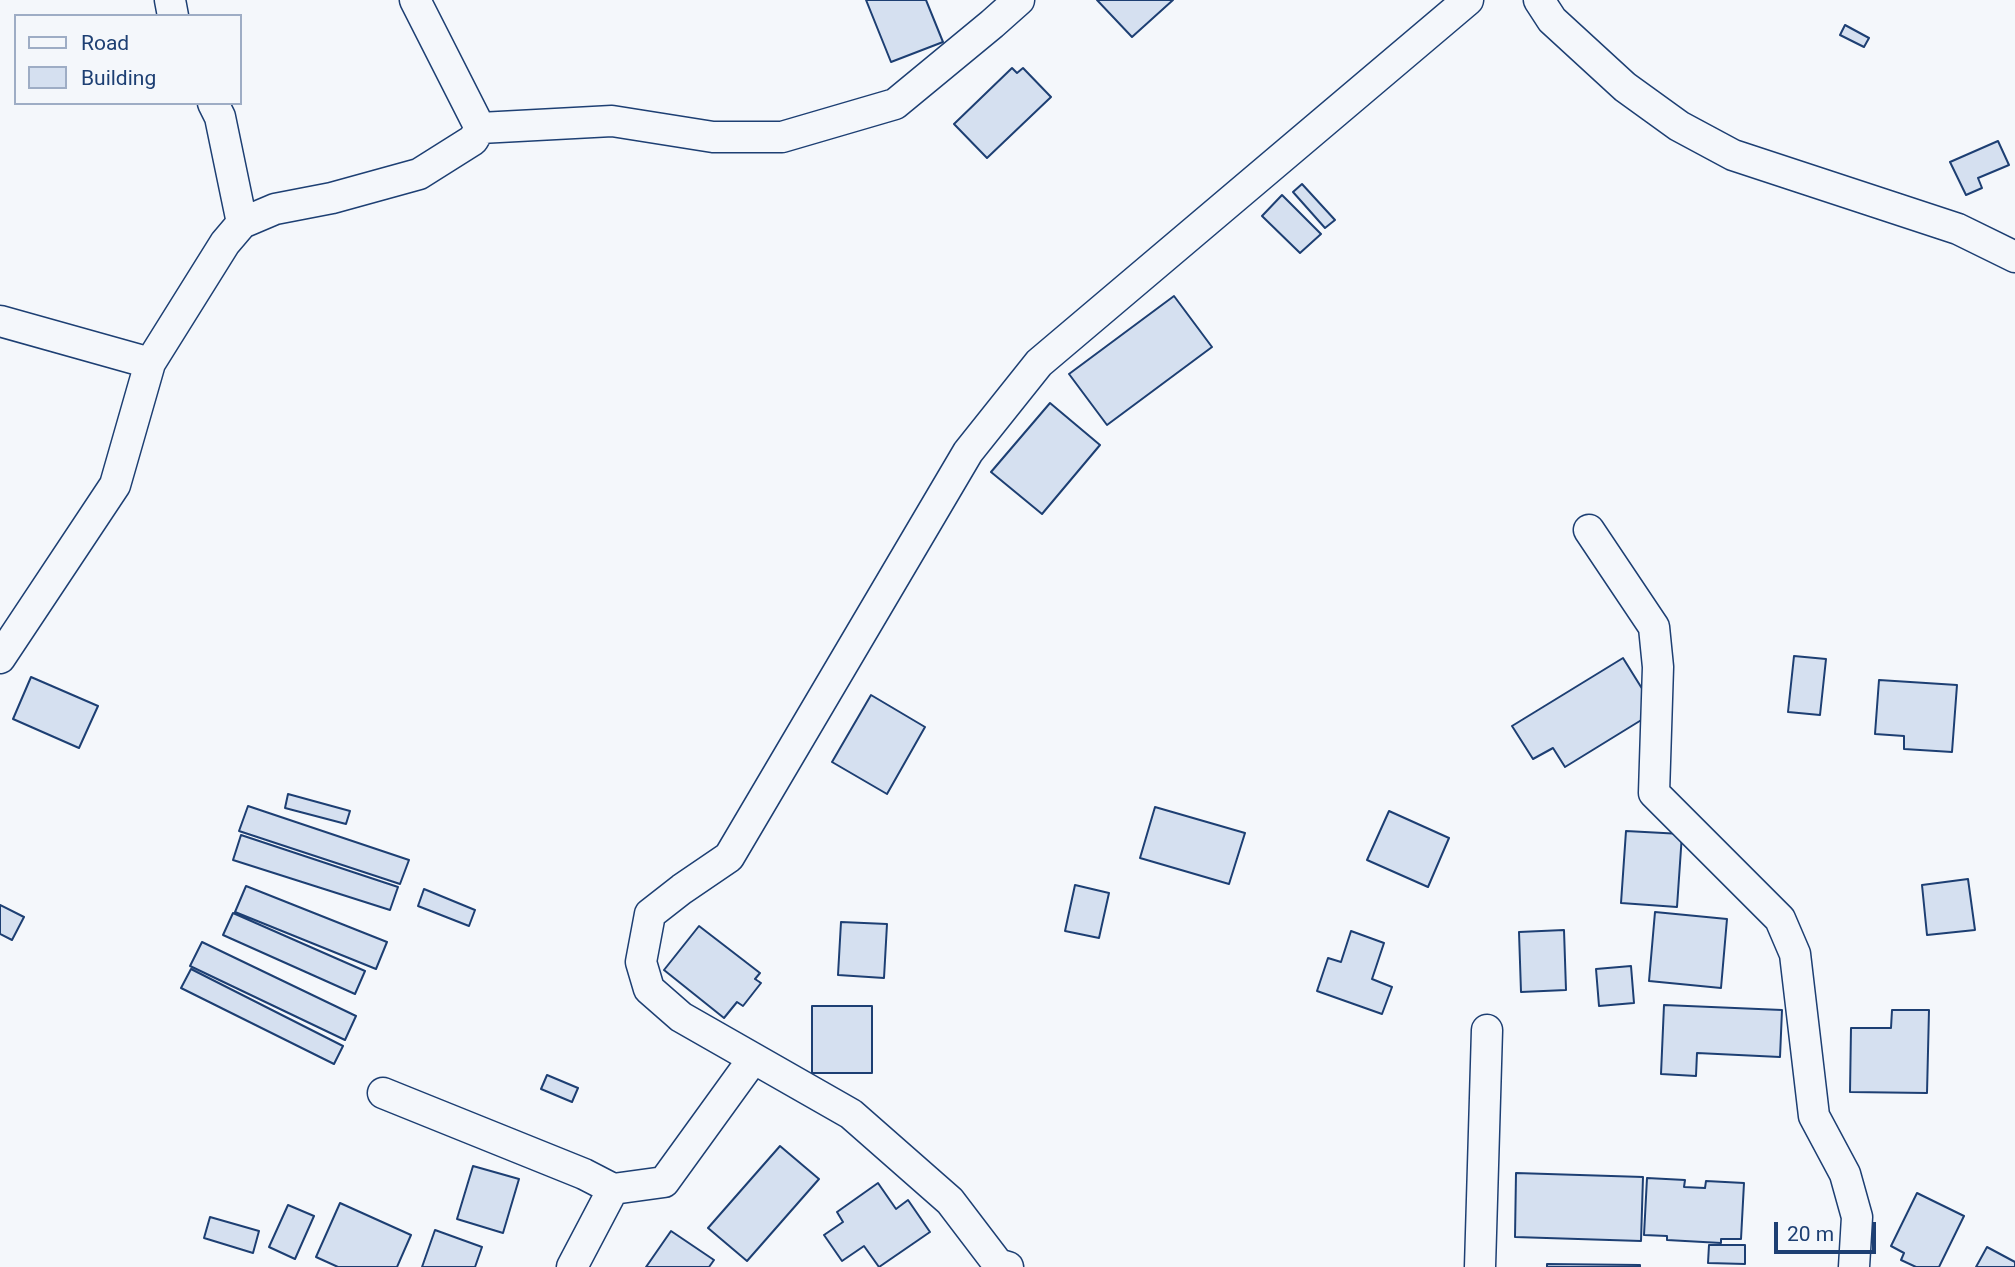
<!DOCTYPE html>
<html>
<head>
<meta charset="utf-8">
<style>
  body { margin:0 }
  #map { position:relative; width:2015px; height:1267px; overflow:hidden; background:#f4f7fb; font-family:Roboto,sans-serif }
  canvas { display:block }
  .legend { position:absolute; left:14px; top:14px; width:228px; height:91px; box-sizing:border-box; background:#f4f7fb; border:2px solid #9eadc5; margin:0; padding:9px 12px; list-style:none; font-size:21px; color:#1d3f73 }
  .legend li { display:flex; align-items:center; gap:14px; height:35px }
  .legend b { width:35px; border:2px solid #9eadc5 }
  .scale { position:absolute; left:1774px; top:1222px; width:102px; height:32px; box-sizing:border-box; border:4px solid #1d3f73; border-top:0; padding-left:9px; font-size:21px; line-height:24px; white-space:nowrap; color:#1d3f73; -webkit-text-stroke:5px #f4f7fb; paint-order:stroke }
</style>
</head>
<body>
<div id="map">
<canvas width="2015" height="1267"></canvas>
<ul class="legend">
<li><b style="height:9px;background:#f4f7fb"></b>Road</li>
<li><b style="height:19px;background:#d5e0f0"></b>Building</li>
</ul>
<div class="scale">20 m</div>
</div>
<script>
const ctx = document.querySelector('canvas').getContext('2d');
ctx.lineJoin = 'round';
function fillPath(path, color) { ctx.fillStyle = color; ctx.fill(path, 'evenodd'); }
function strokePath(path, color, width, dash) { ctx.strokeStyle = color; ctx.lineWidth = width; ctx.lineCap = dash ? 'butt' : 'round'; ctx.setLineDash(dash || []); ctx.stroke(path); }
const building = new Path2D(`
  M866 0H926L943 42 891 62Z
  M1097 0H1173L1132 37Z
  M1845 25 1869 38 1864 47 1840 35Z
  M1012 68 1017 73 1023 68 1051 97 987 158 954 124Z
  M1998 141 2009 165 1978 178 1982 188 1966 195 1950 162Z
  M1302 184 1335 220 1325 228 1293 192Z
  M1282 195 1321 234 1300 253 1262 216Z
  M1174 296 1212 347 1107 425 1069 374Z
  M1050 403 1100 445 1042 514 991 472Z
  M1794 656 1826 659 1820 715 1788 712Z
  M1623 658 1656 711 1565 767 1553 748 1533 759 1512 726Z
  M31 677 98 706 79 748 13 719Z
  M1879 680 1957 685 1952 752 1904 749V736L1875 734Z
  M871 695 925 727 887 794 832 762Z
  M288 794 350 811 346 824 285 808Z
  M248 806 409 860 400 884 239 831Z
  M1155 807 1245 833 1229 884 1140 858Z
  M1389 811 1449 838 1428 887 1367 860Z
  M1626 831 1682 834 1677 907 1621 903Z
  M241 835 398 887 390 910 233 860Z
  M1968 879 1975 930 1927 935 1922 885Z
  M1075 885 1109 893 1099 938 1065 931Z
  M246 886 387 942 376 969 235 912Z
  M424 889 475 910 469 926 418 906Z
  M0 905 24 917 12 940 0 934Z
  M1655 912 1727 919 1721 988 1649 981Z
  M233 913 365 971 355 994 223 935Z
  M841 922 887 924 884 978 838 975Z
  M699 926 760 973 755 979 761 983 743 1006 737 1002 724 1018 664 970Z
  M1564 930 1566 990 1521 992 1519 932Z
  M1351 931 1384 943 1372 979 1392 987 1382 1014 1317 991 1328 958 1341 962Z
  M202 942 356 1016 345 1040 190 966Z
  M1631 966 1634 1003 1599 1006 1596 969Z
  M191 969 343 1046 334 1064 181 988Z
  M1664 1005 1782 1010 1780 1057 1697 1053 1696 1076 1661 1074Z
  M812 1006H872V1073H812Z
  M1892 1010H1929L1927 1093 1850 1092 1851 1028H1891Z
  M547 1075 578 1088 572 1102 541 1089Z
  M780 1146 819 1179 747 1261 708 1228Z
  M473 1166 519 1179 503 1233 457 1219Z
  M1516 1173 1643 1177 1641 1241 1515 1237Z
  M1647 1178 1685 1180 1684 1187 1705 1188 1706 1181 1744 1183 1741 1239H1721V1243L1667 1240V1236L1644 1235Z
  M878 1183 896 1209 908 1200 930 1232 879 1267 864 1246 842 1261 824 1235 843 1222 837 1212Z
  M1917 1193 1964 1216 1939 1267H1916L1901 1260 1904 1253 1891 1246Z
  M340 1203 411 1235 397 1267H338L316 1257Z
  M288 1205 314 1216 295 1259 269 1247Z
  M210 1217 259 1231 253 1253 204 1238Z
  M435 1230 482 1247 475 1267H422Z
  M671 1231 714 1260 709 1267H646Z
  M1709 1245H1745V1264L1708 1263Z
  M1987 1247 2015 1262V1267H1976Z
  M1547 1264 1640 1265V1267H1547Z`);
fillPath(building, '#d5e0f0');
strokePath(building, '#1d3f73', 2);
const minor = new Path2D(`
  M170 0 173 16
  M415 0 480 128 612 121 713 137H782L895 104 992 24 1019 0
  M1539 0 1552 20 1625 87 1679 126 1733 155 1958 229 2015 257
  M213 103 220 117 242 223
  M0 321 150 363
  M1589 530 1654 627 1658 667 1654 793 1780 919 1795 954 1814 1116 1845 1174 1857 1217 1854 1267
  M0 658 115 485 150 363 225 243 242 223 275 209 332 198 419 174 473 140 480 128
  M383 1093 584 1174 613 1189 664 1182 753 1059
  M572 1267 613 1189
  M1008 1267 998 1264 950 1201 851 1114 681 1017 649 989 641 962 650 914 682 889 729 857 968 452 1039 363 1468 0
  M1480 1267 1487 1030`);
strokePath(minor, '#1d3f73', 33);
strokePath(minor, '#f4f7fb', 30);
</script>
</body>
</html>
